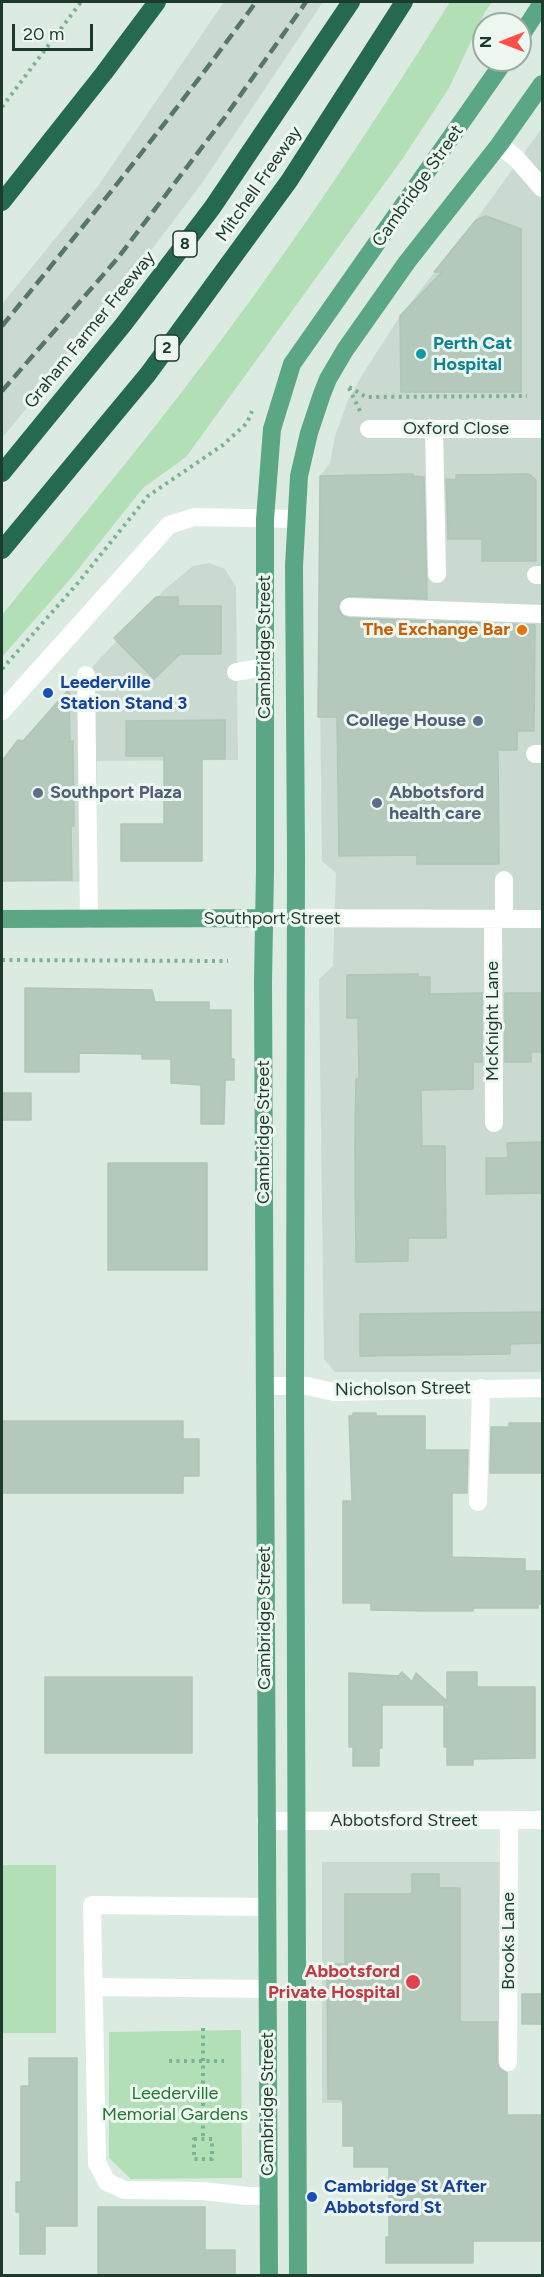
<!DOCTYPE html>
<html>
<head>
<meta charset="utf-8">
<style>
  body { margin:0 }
  #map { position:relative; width:544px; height:2277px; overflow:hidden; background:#dcebe1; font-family:Figtree,sans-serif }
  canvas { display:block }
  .frame { position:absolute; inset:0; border:3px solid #1c3b2d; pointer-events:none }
  .north { position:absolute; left:472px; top:12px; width:60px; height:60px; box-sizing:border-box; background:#edf7f0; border:2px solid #99aca2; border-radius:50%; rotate:270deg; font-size:16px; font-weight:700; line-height:24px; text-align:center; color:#1c3b2d }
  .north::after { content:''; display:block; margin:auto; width:21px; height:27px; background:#ff4f46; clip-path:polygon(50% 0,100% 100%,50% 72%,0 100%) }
  .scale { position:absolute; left:12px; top:24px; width:81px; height:27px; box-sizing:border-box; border:3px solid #1c3b2d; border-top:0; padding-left:8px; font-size:18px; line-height:21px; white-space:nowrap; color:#1c3b2d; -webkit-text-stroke:4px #edf7f0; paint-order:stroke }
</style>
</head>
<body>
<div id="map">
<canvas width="544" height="2277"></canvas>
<div class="frame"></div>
<div class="north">N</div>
<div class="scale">20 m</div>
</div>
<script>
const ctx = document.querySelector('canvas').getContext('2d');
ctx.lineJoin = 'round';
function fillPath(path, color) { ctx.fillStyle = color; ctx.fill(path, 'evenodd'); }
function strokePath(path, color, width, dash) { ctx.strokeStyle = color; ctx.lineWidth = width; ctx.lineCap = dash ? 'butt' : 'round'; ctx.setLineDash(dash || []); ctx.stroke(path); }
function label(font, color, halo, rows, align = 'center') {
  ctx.font = font + ' Figtree,sans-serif'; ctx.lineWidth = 6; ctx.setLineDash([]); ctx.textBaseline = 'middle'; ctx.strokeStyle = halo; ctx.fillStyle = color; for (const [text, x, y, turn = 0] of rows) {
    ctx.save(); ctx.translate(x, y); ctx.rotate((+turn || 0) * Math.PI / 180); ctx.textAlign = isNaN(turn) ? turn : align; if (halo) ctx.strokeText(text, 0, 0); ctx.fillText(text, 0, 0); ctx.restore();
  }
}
fillPath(new Path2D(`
  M224 2H323L202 183 90 331 2 438V304L98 186Z
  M542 128V1372H335L324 1359 319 979 333 966 336 873 322 861 319 614 320 476 330 463 335 436 348 400 364 372 400 316 476 220Z
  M209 563 225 569 236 587 238 760 97 761 96 882 2 881V764L164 590 193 566Z
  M322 1862H504V2102L322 2103Z`), '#cadad0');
fillPath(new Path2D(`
  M450 2H492L485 12 449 88 403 158 186 457 143 488 72 577 2 657V615C62 541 123 468 181 393 278 268 366 136 450 2Z
  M2 1865H56V2033H2Z
  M241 2030 242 2178 131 2179 109 2158V2032Z
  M2 2036H3V2189H2Z`), '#b2dfb5');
const building = new Path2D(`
  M486 216 521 229V392H401L400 316 442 272H434L476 220Z
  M413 474V476L424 477 427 599 349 596 340 601 338 607 343 616 349 618 535 625 534 731H517V750H498L499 864H417V855L339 856 337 717H318L320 476Z
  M529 474 536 480V561H482V539H448L446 479 456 480V475Z
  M156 597H178V606H221V654H180L154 679 114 638Z
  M69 689 70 742 73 741 74 826H71L72 880 2 881V761L18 740 23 741Z
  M225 720V759H202V861H121V824H164V756H126V721Z
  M418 974V977H430V994L482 993V1062H473V1089L421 1090 422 1146H445L446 1238H408V1261L356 1262 355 1145 356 1079H359L358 1018H347V975Z
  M25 988 152 990 155 1002H209V1010H231V1059H234V1080H225L224 1124H201V1085L171 1083V1059H142V1054L79 1053V1072H25Z
  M505 993H543L542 1052H531V1062H505Z
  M2 1093H31V1120H2Z
  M543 1142V1193L486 1194V1158H508L507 1143Z
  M108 1163H207V1270H108Z
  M543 1312V1343L510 1344V1354L360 1356V1314Z
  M353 1413H376V1416H425V1450H468L467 1493H452V1557L525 1559V1571H543V1604H538V1608H473V1611H429L371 1610V1603H343V1501H352L349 1416H353Z
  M2 1421H183V1439H199V1476H183V1493H2Z
  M509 1423H543V1473H490L491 1427H509Z
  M402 1672 412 1682 416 1673 447 1701V1672H477V1687H535V1758L473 1759V1765H447V1747H444V1705H382V1748H379V1766H353V1747H349V1673L398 1676Z
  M45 1677H192V1753H45Z
  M412 1874H439V1888H460V2022H497V2062L499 2068 507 2073V2115H543V2241H473V2263H386V2237H389V2167H354V2146H343V2099H328L327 1964H345V1894H412Z
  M522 1994H543V2024H522Z
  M29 2058H77V2226H45V2254H20V2212H16V2182H21V2086H29Z
  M98 2207H205V2250H235V2276H98Z`);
fillPath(building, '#b4c8bc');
strokePath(building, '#aec5b7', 1.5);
strokePath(new Path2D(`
  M2 107 81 2
  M349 387 366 397 527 396
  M349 388 360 411
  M2 669 77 584 148 496 223 445 247 423 252 411
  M2 960 228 961
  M203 2028V2139
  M169 2061H224
  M194 2139H212V2159H194Z`), '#79b295', 4, [3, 4.5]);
strokePath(new Path2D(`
  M499 145 516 158 542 188
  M369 429H542
  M434 429 437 574
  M536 575H542
  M349 607 542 614
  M236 672 265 667
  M86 675 89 919
  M2 711 169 525 194 517 296 519
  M535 754H542
  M504 880V919
  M265 918 542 919
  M493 919 494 1123
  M265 1386H307L334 1392 542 1388
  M478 1502 481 1388
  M266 1821 542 1820
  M266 1907 92 1905 97 2163 107 2182 125 2190 203 2191 247 2196H268
  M95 1987 267 1989
  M508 2062 509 1821`), '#fff', 18);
strokePath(new Path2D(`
  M520 37 542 3
  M2 919 265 918
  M269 2276 263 981 265 870V519L272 429 292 364 505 60
  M298 2276 295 1385 296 855 294 566 299 476 309 433 322 394 328 379 345 350 407 262 499 145 542 84`), '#5ba684', 18);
strokePath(new Path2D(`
  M2 202 104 73 157 2
  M2 473 123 325 212 208 351 2
  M2 550 148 374 289 181 404 2`), '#256a4f', 18);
strokePath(new Path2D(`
  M2 326C89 220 175 113 256 2
  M2 391 117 259 225 117 306 2`), '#567768', 4.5, [12, 6]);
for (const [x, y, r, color] of [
  [421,354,6,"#0f9aa8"],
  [522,630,6,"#e8710a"],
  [48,693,6,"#1a4fb4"],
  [478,721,6,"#5c6f8a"],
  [38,793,6,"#5c6f8a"],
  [377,803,6,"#5c6f8a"],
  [413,1982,8,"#e0444e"],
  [312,2197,6,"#1a4fb4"]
]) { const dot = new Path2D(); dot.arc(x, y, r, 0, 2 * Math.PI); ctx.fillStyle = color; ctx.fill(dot); strokePath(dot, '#edf7f0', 2); }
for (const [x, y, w] of [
  [185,244,24],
  [167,348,24]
]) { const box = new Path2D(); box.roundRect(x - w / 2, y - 13, w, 26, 4.5); ctx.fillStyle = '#edf7f0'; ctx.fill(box); strokePath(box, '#1c3b2d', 1.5); }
label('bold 16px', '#1c3b2d', null, [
  ["8",185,244],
  ["2",167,348]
]);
label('18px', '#1c3b2d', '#edf7f0', [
  ["Mitchell Freeway",259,184,-55],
  ["Cambridge Street",418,186,-55],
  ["Graham Farmer Freeway",90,330,-51],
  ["Oxford Close",456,429],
  ["Cambridge Street",265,647,-90],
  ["Southport Street",272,919],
  ["McKnight Lane",493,1021,-90],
  ["Cambridge Street",264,1132,-90],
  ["Nicholson Street",403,1389,-1],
  ["Cambridge Street",265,1618,-90],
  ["Abbotsford Street",404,1821],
  ["Brooks Lane",509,1941,-90],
  ["Cambridge Street",268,2104,-90]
]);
label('bold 18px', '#0d838f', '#edf7f0', [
  ["Perth Cat",433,344],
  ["Hospital",433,365]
], 'left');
label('bold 18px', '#c56008', '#edf7f0', [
  ["The Exchange Bar",510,630]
], 'right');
label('bold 18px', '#164399', '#edf7f0', [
  ["Leederville",60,683],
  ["Station Stand 3",60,704],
  ["Cambridge St After",324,2187],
  ["Abbotsford St",324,2208]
], 'left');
label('bold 18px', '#4e5e75', '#edf7f0', [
  ["College House",466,721,"right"],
  ["Southport Plaza",50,793],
  ["Abbotsford",389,793],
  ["health care",389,814]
], 'left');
label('bold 18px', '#be3a42', '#edf7f0', [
  ["Abbotsford",400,1972],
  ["Private Hospital",400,1993]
], 'right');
label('18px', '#227632', '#edf7f0', [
  ["Leederville",175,2094],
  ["Memorial Gardens",175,2115]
]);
</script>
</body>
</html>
